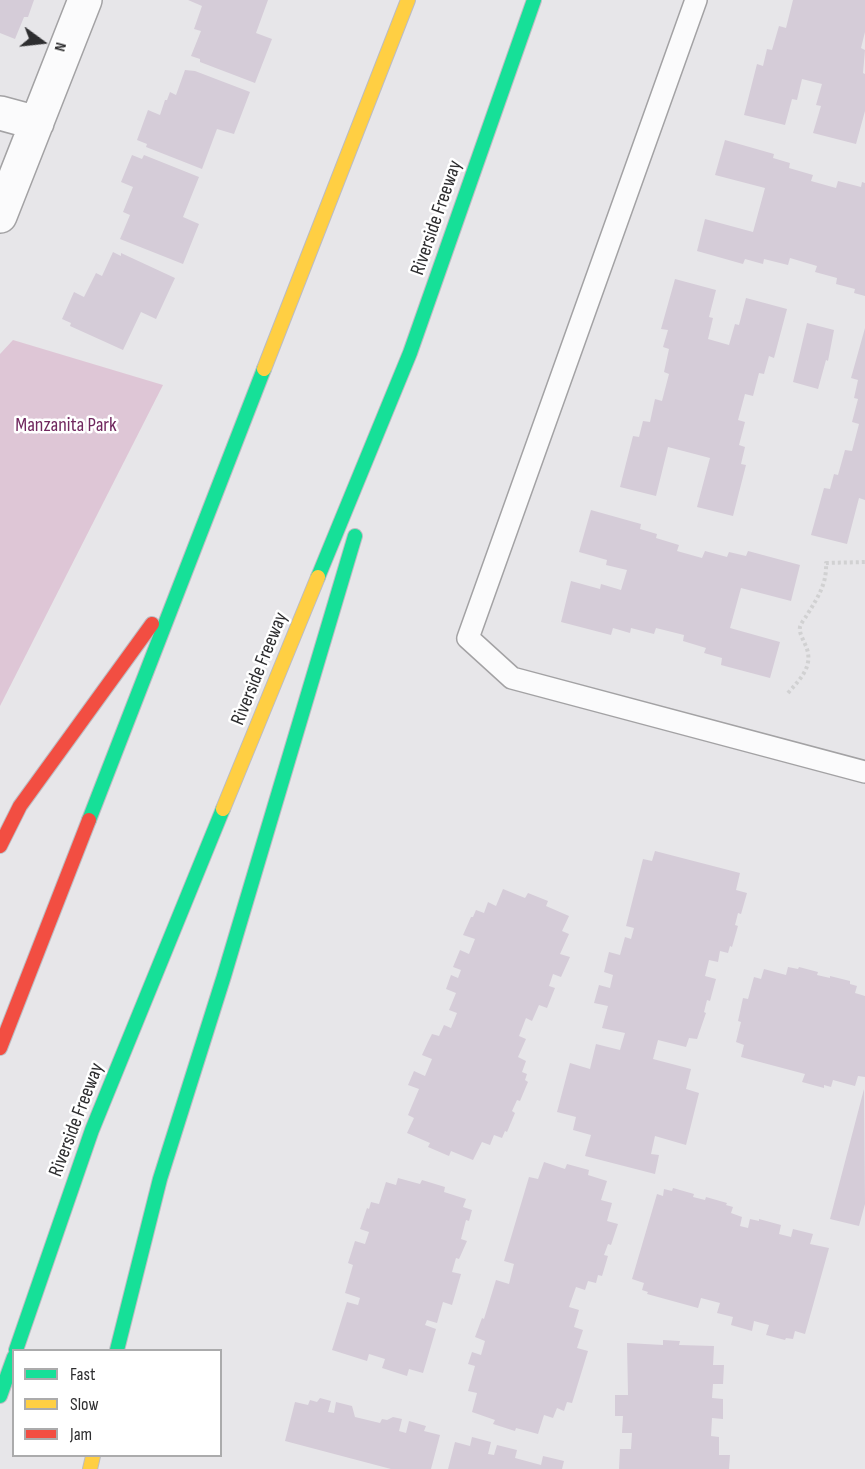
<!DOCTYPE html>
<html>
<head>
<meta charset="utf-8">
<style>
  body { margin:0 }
  #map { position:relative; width:865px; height:1469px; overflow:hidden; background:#e7e6e9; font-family:"Sofia Sans Condensed",sans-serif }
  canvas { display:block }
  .legend { position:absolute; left:12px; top:1349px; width:210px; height:108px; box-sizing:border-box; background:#fff; border:2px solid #ababac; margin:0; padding:8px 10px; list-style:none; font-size:18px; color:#2e2e30 }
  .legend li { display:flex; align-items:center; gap:12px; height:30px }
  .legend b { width:30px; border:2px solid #ababac }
  .north { position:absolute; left:12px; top:12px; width:60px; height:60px; -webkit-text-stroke:4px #fff; paint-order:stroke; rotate:105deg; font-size:16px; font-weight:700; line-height:24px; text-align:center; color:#2e2e30 }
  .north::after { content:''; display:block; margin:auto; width:21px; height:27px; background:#2e2e30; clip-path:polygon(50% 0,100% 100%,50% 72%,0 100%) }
</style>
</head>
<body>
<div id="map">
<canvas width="865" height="1469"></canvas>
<ul class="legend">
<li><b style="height:8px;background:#16e098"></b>Fast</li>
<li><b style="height:8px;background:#ffcf43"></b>Slow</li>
<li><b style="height:8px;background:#f24e42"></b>Jam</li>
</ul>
<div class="north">N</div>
</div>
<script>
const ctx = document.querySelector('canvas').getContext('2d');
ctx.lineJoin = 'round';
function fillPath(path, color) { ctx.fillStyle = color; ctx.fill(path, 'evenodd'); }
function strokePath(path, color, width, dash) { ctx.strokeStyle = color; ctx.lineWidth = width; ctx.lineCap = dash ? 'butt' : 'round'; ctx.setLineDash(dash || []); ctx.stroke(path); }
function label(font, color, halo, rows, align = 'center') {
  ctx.font = font + ' "Sofia Sans Condensed",sans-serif'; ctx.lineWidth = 5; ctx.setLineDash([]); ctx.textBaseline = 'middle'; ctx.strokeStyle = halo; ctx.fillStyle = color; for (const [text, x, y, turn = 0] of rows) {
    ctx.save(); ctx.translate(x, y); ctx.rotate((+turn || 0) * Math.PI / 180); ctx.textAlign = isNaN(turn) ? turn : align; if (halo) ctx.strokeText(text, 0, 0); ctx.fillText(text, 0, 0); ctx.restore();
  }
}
fillPath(new Path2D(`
  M13 340 163 385 0 706V354Z`), '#dec6d6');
fillPath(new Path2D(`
  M0 0H34L28 17H24L15 39 0 33Z
  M188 0H268L256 33 272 39 255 83 200 62V59L191 56 201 31 194 29 202 6Z
  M793 0H865V32L861 48 865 50 863 73 865 74V111L856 144 813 133 821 106 816 105 822 84 802 79 797 100 792 99 785 125 744 115 757 64 763 66 767 49 772 50 779 26 786 28Z
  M185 70 195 71 250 92 234 134 217 129 202 169 146 147 147 144 137 140 148 110 160 115 165 100H167L170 92 176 95Z
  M725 140 774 154 773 158 790 163 789 168 813 175 811 181 836 188 838 181 861 187 862 182 865 183V296L854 293 855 289 836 284 837 278 815 272 817 266 790 258 788 265 764 259 763 264 745 259 743 264 697 251 705 219 753 232 765 188 715 175Z
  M132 155 142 159 144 155 199 177 183 217 199 224 183 264 120 239 130 215 123 212 133 187 121 182Z
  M113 252 121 256V253L175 278 156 319 141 312 123 350 70 326 71 323 62 319 74 292 84 297 96 273 102 276Z
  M675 279 716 290 709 317 713 318 708 339 729 345 735 324 739 325 746 298 787 309 774 358 769 356 764 374 759 373 753 396 745 394 738 420 745 422 739 445 745 447 741 464 746 465 733 516 697 507 710 458 668 447 656 496 620 487 633 436 639 437 643 421 650 422 655 399 662 401 669 374 664 372 669 349 663 347 668 330 661 329Z
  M807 323 834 330 828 361 826 360 818 389 793 382Z
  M865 328V500L859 498 847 544 811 535 824 488 830 489 834 474 838 475 845 450 852 451 859 424 852 422 858 399 854 398 858 380 851 378Z
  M591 510 641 524 640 529 657 534 656 538 679 545 677 551 702 558 705 551 727 557 729 552 746 556 748 551 800 565 791 601 741 588 730 628 780 642 770 678 721 665 722 658 704 653 706 648 683 641 684 635 656 628 654 634 631 628 630 633 613 628 611 635 561 622 571 581 600 589 601 584 621 590 627 570 606 565 607 560 579 552Z
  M655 851 740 873 736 890 747 893 741 914 738 913 735 925 738 926 732 947 730 946 728 953 720 951 718 962 709 960 705 976 716 979 710 1001 707 1000 704 1012 706 1013 697 1039 689 1038 686 1047 658 1040 653 1059 691 1069 686 1089 699 1093 686 1145 655 1136 651 1154 659 1155 655 1174 585 1156 591 1135 573 1130 576 1117 557 1112 570 1063 590 1069 596 1044 620 1050 625 1033 602 1028 608 1006 594 1003 599 985 610 988 613 975 604 972 609 952 620 955 625 937 631 939 634 928 626 926 643 859 652 861Z
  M503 889 525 898 528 893 548 901 546 906 569 916 562 931 569 934 560 954 570 957 561 977 553 974 549 986 555 988 547 1008 539 1005 532 1021 526 1018 519 1036 526 1039 518 1057 526 1061 522 1072 527 1074 525 1080 528 1082 520 1101 517 1100 512 1111 515 1113 507 1132 505 1131 502 1138 494 1135 490 1145 482 1142 473 1160 451 1151 449 1156 428 1147 430 1143 407 1133 414 1118 408 1115 419 1089 408 1085 414 1071 425 1076 432 1059 422 1055 428 1042 432 1034 439 1036 444 1025 451 1028 457 1013 449 1010 456 993 446 989 451 975 458 978 461 970 453 967 460 950 469 954 475 939 463 935 471 917H473L476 910 484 913 488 902 496 906Z
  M788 967 798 969 799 967 818 972 817 975 830 978V976L850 981V984L857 986 855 993 865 996V1077L858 1076 855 1086 833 1080 831 1087 824 1085V1088L802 1082 805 1074 741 1057 744 1045 736 1042 741 1022 738 1021 743 998 748 999 754 977 761 979 764 969 786 975Z
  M864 1089 865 1204 859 1226 830 1219Z
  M544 1162 565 1169 567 1164 589 1170 588 1175 607 1181 601 1200 612 1203 607 1221 618 1224 611 1245 608 1244 604 1255 608 1256 602 1276 598 1275 596 1283 588 1281 585 1290 576 1287 569 1307 579 1310 574 1327 583 1330 577 1348 588 1351 572 1403 567 1402 564 1411 557 1408 553 1418 544 1415 538 1434 516 1428 515 1431 493 1424 495 1420 472 1412 477 1393 468 1391 475 1366 468 1364 472 1352 481 1355 485 1341 475 1337 482 1318 484 1319 496 1280 509 1284 514 1264 504 1261 529 1177 538 1179Z
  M398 1178 420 1184 422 1180 445 1187 444 1192 466 1199 463 1207 472 1210 469 1221 466 1220 461 1239 467 1241 459 1259 456 1258 452 1272 461 1274 452 1305 443 1302 437 1323 427 1320 425 1325 436 1329 423 1373 409 1369 407 1376 382 1368 385 1359 369 1354 367 1361 332 1350 347 1302 358 1305 360 1298 345 1293 353 1265 348 1263 355 1241 365 1244 369 1232 360 1229 367 1208 369 1209 371 1202 379 1204 386 1182 396 1185Z
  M673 1188 694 1194 693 1197 705 1200 706 1197 727 1203 726 1205 733 1207 731 1213 742 1217 740 1226 748 1228 750 1219 759 1221V1219L781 1225 779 1234 791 1237 793 1229 813 1234 810 1244 829 1248 805 1334 795 1331 793 1339 786 1338 785 1340 766 1335 769 1325 754 1321 752 1331 731 1325 733 1317 717 1313 720 1303 701 1298 698 1308 647 1294 648 1292 642 1290 644 1283 632 1279 657 1194 663 1196 664 1189 672 1191Z
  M663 1340 680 1341 679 1345 714 1346 713 1365H724L723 1384H713L712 1398 723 1399V1419L712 1418 711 1436 719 1437V1455H730L729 1469H619L620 1449H631L632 1433H622L623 1416H615V1395H628L627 1343 663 1345Z
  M320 1398 331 1401 328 1412 334 1413 336 1402 352 1406 355 1417 380 1423 382 1419 387 1420 393 1417 402 1419 399 1431 406 1433 409 1421 426 1426 424 1431 440 1435 431 1469H391L285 1441 295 1402 308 1405 310 1400 317 1402Z
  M472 1437 491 1442 488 1454 494 1455 497 1445 517 1450 515 1458 541 1465 543 1456 564 1461 562 1469H448L455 1442 470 1446Z`), '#d5ccd8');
const lane = new Path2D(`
  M696 0 468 638 512 678 865 772`);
const street = new Path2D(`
  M0 113 37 123
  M0 216 85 0`);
const fast = new Path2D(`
  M318 577 410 353 534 0
  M89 820 264 369
  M16 1350 92 1130 223 809
  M117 1350 160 1179 224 976 355 536
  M0 1396 14 1357`);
const slow = new Path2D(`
  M264 369 408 0
  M223 809 318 577
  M90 1469 93 1456`);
const jam = new Path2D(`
  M0 846 20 806 152 624
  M0 1048 89 820`);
strokePath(lane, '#a3a2a4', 24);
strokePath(street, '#a3a2a4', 36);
strokePath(fast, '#bcbcc2', 16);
strokePath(slow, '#bcbcc2', 16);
strokePath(jam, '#bcbcc2', 16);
strokePath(new Path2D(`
  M788 693C801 678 815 665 805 644 803 639 799 633 800 627 801 623 805 618 807 615 818 597 827 584 826 563L865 562`), '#d1d1d2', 4, [3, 3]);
strokePath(lane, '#fbfbfc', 21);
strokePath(street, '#fbfbfc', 33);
strokePath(fast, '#16e098', 14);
strokePath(slow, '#ffcf43', 14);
strokePath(jam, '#f24e42', 14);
label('20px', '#2e2e30', '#fff', [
  ["Riverside Freeway",437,218,-71],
  ["Riverside Freeway",260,669,-68],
  ["Riverside Freeway",77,1120,-69]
]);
label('20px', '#70275e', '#fff', [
  ["Manzanita Park",66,426]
]);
</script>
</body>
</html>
